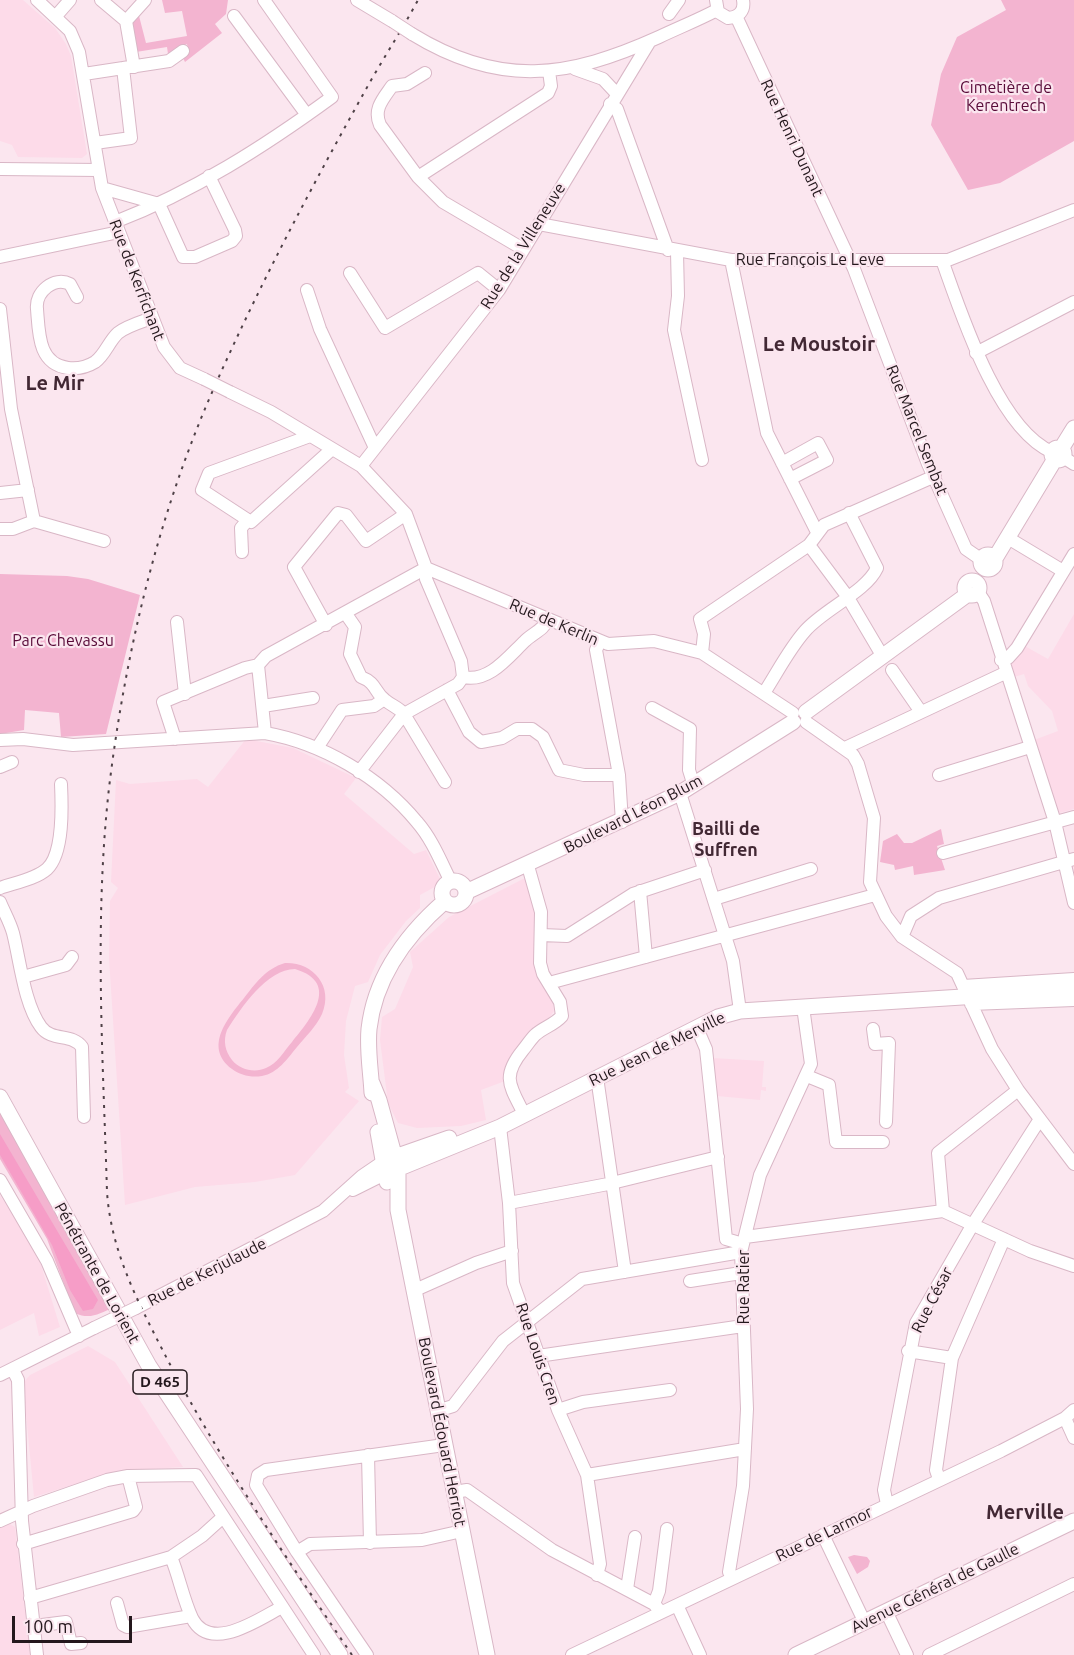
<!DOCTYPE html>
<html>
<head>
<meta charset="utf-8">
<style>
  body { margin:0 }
  #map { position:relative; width:1074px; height:1655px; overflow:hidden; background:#fbe6ef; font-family:Ubuntu,sans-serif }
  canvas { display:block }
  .scale { position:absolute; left:12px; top:1616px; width:120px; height:27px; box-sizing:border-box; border:3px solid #24181d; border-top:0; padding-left:8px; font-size:18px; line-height:21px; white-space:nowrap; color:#24181d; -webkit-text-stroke:4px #fbe6ef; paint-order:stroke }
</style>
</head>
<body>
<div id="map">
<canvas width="1074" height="1655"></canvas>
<div class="scale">100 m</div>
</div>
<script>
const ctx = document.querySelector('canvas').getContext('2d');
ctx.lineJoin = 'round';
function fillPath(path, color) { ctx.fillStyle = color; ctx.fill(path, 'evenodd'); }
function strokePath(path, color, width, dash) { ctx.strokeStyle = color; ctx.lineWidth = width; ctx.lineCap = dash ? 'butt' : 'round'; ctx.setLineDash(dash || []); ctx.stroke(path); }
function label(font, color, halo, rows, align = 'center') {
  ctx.font = font + ' Ubuntu,sans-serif'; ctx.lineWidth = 4.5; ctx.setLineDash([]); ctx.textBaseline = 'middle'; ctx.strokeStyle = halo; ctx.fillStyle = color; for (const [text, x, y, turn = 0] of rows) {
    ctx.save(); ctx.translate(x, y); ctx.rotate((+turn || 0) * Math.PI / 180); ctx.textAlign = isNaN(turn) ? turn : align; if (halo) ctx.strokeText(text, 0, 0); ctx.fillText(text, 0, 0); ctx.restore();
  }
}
fillPath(new Path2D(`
  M0 0H23L55 28 66 44 71 56 87 154 82 158 18 157 12 145 0 141Z
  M1074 614V809L1056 814 1034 740 1058 731 1052 711 1028 686 1024 674 1014 677 1011 665 1023 645 1048 659Z
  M246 739 293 748 356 778 344 794 414 854 426 850 442 883 420 895V908L406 921 380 955 368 982 355 986 346 1021 344 1055 349 1088 345 1092 359 1101 295 1175 255 1182 195 1187 125 1205 109 958 110 901 118 888 111 882 116 780 130 784 197 779 208 787Z
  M523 879H526L534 906 554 1011 547 1021 522 1042 506 1066 505 1081 481 1090 486 1120 461 1126 417 1128 398 1123 388 1103 380 1040 382 1017 395 1009 413 967 410 952 449 917Z
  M712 1058 764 1061 762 1087H766V1091L761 1090 760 1100 717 1096Z
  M0 1195 37 1252 60 1327 39 1336 34 1313 0 1330Z
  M88 1346 115 1362 183 1467 117 1471 34 1497 23 1383 30 1375Z
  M10 1524 15 1527 30 1655H0V1527Z`), '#fddbe9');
fillPath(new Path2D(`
  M162 0H228L226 14 215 24 222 33 185 62 183 58 188 50 187 44 168 54 167 47 136 52 130 22 138 12 146 43 187 36 182 11 165 13Z
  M1001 0H1074V141L1000 183 968 190 931 125 941 74 957 37 1006 10Z
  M0 574 67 576 88 579 140 595 106 734 61 737 59 713 25 710 24 730 0 734Z
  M941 829 944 844 937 846 945 870 914 875 913 866 895 870 894 865 880 862 883 841 897 834 904 843H912Z
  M285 963C313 962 334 986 322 1014 316 1027 305 1037 297 1047 287 1059 278 1073 262 1076 251 1078 240 1075 232 1069 203 1047 228 1018 244 998 256 983 265 969 285 963ZM295 969C342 983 309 1021 292 1042 284 1051 277 1064 266 1068 255 1073 240 1070 232 1060 225 1051 223 1041 227 1030 241 1008 267 969 295 969Z
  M0 1110 114 1307C99 1314 90 1320 75 1313L47 1239 0 1159Z
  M854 1555 867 1557 870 1561 868 1567 857 1574 848 1557Z`), '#f3b4d0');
fillPath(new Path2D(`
  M0 1134 98 1300 93 1309 83 1311 70 1290 52 1245 0 1155Z`), '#f69dc7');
const minor = new Path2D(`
  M37 0 70 31 79 52 102 188 164 347 180 368 204 379
  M101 0 126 21 134 67
  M357 0 392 21
  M716 0 718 12 728 18C739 17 745 11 743 0
  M669 14 679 0
  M56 16 70 0
  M234 16 307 115
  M736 16 854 269 928 464 966 549 982 560
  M126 21 145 0
  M412 34C500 88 568 78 659 37 678 28 698 20 717 10
  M575 69 603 79 617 94
  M425 73 407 84 392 86C383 99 373 109 380 125L418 177 443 202 523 249
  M84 74 169 61 183 51
  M610 104 617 109 668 250
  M95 143 131 138 123 68
  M0 169 99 170
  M418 177 548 93 551 86 549 71
  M102 188 159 204
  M159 204 183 257H195L232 241 236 236 235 230 209 176
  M115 222C193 192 265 146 332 97L264 0
  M539 224 731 260H948L1074 210
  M677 252 678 296 674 330 702 460
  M0 257 119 232
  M731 260 767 433 817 532
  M942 260C961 313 998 429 1052 452
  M350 273 385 328 478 273 499 290
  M307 290 320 329 375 448
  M77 297 70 284C54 276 35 292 37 309 39 333 38 364 68 368 77 369 87 367 95 362 105 355 109 341 118 333 127 326 141 322 152 318
  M0 309 11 409 34 521
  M976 353 1074 302
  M230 392 271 412 361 466 406 514 426 568V579L461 661 463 677
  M310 436 209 473 202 490 251 522 332 449
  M1063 457 1074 464
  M782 463 818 443 827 460 790 479
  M361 466 499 290 650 41
  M0 493 28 490
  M0 529H13L34 521 104 541
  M1008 538 1063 571
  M809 545 847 596 883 657
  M242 552 241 528 248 520
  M426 568 608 644 654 641 702 653 793 713
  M978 592 984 601 1055 822 1074 903
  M346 614 355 627 350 654 361 677C377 683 374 692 385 700 392 706 398 707 404 714L445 782
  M177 622 185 694
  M326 625 294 567 338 513 346 515 366 541 406 514
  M600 641 596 650 619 775 622 822
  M702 653 704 634 700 619 809 545 824 525 935 476
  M1001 660 1008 658 1017 648 1074 554
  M892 670 921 712
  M463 677C489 683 508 657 525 641 533 633 544 630 548 619
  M447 690 469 732 481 742 502 738 517 729H532L543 737 559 770 584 775H619
  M764 693C777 673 789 649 805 631 824 609 866 592 877 568L849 513
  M263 706 313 698
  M652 708 690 729 689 770 693 783
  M806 722 853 755 858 764 874 818 870 882 886 916 902 937 957 973 992 1049 1018 1090 1074 1164
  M265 733 258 665 266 656 426 568
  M175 739 163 702 245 668 258 665
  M0 740 23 739 73 745 265 733C322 743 380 777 417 822 432 839 441 862 451 882
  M317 748 342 710 374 706 383 700
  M845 748 1005 673
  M0 767 12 762
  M359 772 404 714 458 684 463 677
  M939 775 1030 747
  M680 793 733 961 740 1011
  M943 853 1074 817
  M0 888C14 883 36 879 47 869 64 853 62 805 61 784
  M640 891 646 957
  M714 899 811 869
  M0 902C4 912 10 922 13 933 20 960 24 1004 41 1027 52 1042 72 1033 82 1047L84 1117
  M541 935 567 936 633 894 705 870
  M902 937 911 916 939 898 1074 859
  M23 977 66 965 72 957
  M549 983 875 895
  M963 986 1074 979
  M971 1004 1074 1000
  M697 1028 706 1049 726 1239 743 1244
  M873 1029 875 1044 889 1043 886 1122
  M807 1076 829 1085 836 1142H883
  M597 1077 625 1272
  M524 1114C510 1086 501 1077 523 1050 527 1045 531 1039 535 1035 544 1027 554 1025 562 1016L560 1002 543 974 540 963 541 912 528 866
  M500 1127 509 1203 513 1283 558 1410 587 1475 600 1564 597 1575
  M0 1180 47 1261 79 1336
  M353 1190 385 1174
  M509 1203 608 1184 718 1157
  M943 1211 938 1153 1018 1090
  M745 1237 943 1211 1030 1251 1074 1266
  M690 1281 741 1273
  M413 1291 476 1263 512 1251
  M136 1308 323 1211 362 1176 384 1161
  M908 1351 952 1358
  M538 1356 743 1326
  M13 1370 18 1380 22 1521 37 1655
  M0 1375 94 1328
  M558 1410 583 1402 670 1390
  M437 1411 453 1406 503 1341 582 1279 741 1252
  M1065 1418 1074 1438
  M368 1455 370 1543
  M587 1475 745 1449
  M939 1479 936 1470 952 1358 1004 1239
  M454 1492 467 1490 552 1550 654 1604 661 1612
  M887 1504 884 1490 916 1323 973 1224 1040 1119
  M0 1521 33 1506 107 1480 128 1476 196 1475 314 1655
  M823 1535 864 1621
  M23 1544 133 1511 136 1507 128 1476
  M297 1552 310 1544 422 1540 462 1531
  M171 1557C179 1576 183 1599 192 1618 210 1654 259 1619 282 1607
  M732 1578 729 1572 743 1486 747 1409 741 1252 760 1175 811 1064 803 1007
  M627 1589 635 1537
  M30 1598 171 1557 202 1536 223 1517
  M117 1603 123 1625 127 1627 191 1616
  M654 1604 659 1591 667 1529
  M677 1605 700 1655
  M886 1611 907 1655
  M34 1626 66 1622 71 1644 81 1643
  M367 1655 297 1552 256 1485 258 1475 266 1470 444 1445
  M572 1655 1001 1451 1065 1418 1074 1410
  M929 1655 1074 1584`);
const major = new Path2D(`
  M1052 454a6 6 0 1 1 12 0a6 6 0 1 1-12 0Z
  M1061 449 1074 428
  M981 562a7 7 0 1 1 14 0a7 7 0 1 1-14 0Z
  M994 560 1055 459
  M965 588a7 7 0 1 1 14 0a7 7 0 1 1-14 0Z
  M806 712 968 594
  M442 893a12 12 0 1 1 24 0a12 12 0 1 1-24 0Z
  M466 892 680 793 793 722
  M372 1083 379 1100 398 1169V1210L487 1655
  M372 1093C371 1072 367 1051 369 1029 375 976 406 935 445 901
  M0 1097 149 1366 340 1655
  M378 1132 387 1182
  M386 1160 449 1138
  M385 1174 500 1127 718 1017 740 1011 1074 990
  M796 1655 1074 1521`);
strokePath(minor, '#d9b7c6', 14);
strokePath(major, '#d9b7c6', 17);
strokePath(minor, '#fff', 12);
strokePath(major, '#fff', 15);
strokePath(new Path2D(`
  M352 1655C285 1556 217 1456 162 1349 136 1298 111 1250 107 1192 103 1057 94 922 109 788 125 655 157 520 210 397 257 289 313 184 370 82 386 54 403 28 418 0`), '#4f4147', 2, [3, 6]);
const minorBridge = new Path2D(`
  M392 21 412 34
  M204 379 230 392
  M94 1328 136 1308`);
strokePath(minorBridge, '#d9b7c6', 14, []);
strokePath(minorBridge, '#fff', 12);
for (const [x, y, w] of [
  [160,1382,54]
]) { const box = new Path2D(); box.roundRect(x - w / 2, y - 12, w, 24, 4.5); ctx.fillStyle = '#fbe6ef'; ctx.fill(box); strokePath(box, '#24181d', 1.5); }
label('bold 15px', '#24181d', null, [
  ["D 465",160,1382]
]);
label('16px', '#580a38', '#fbe6ef', [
  ["Cimetière de",1006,88],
  ["Kerentrech",1006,106],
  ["Parc Chevassu",63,641]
]);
label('16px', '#24181d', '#fbe6ef', [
  ["Rue Henri Dunant",792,138,65],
  ["Rue de la Villeneuve",523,246,-58],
  ["Rue François Le Leve",810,260],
  ["Rue de Kerfichant",137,280,69],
  ["Rue Marcel Sembat",917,430,68],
  ["Rue de Kerlin",554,622,23],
  ["Boulevard Léon Blum",633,814,-27],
  ["Rue Jean de Merville",657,1049,-26],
  ["Rue de Kerjulaude",207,1272,-27],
  ["Pénétrante de Lorient",97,1273,61],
  ["Rue Ratier",744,1287,-90],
  ["Rue César",932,1300,-63],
  ["Rue Louis Cren",538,1354,71],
  ["Boulevard Édouard Herriot",442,1432,79],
  ["Rue de Larmor",824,1534,-26],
  ["Avenue Général de Gaulle",935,1588,-26]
]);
label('bold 18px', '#422834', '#fbe6ef', [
  ["Bailli de",726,829],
  ["Suffren",726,850]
]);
label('bold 20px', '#422834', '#fbe6ef', [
  ["Le Moustoir",819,344],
  ["Le Mir",55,383],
  ["Merville",1025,1512]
]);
</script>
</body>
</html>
